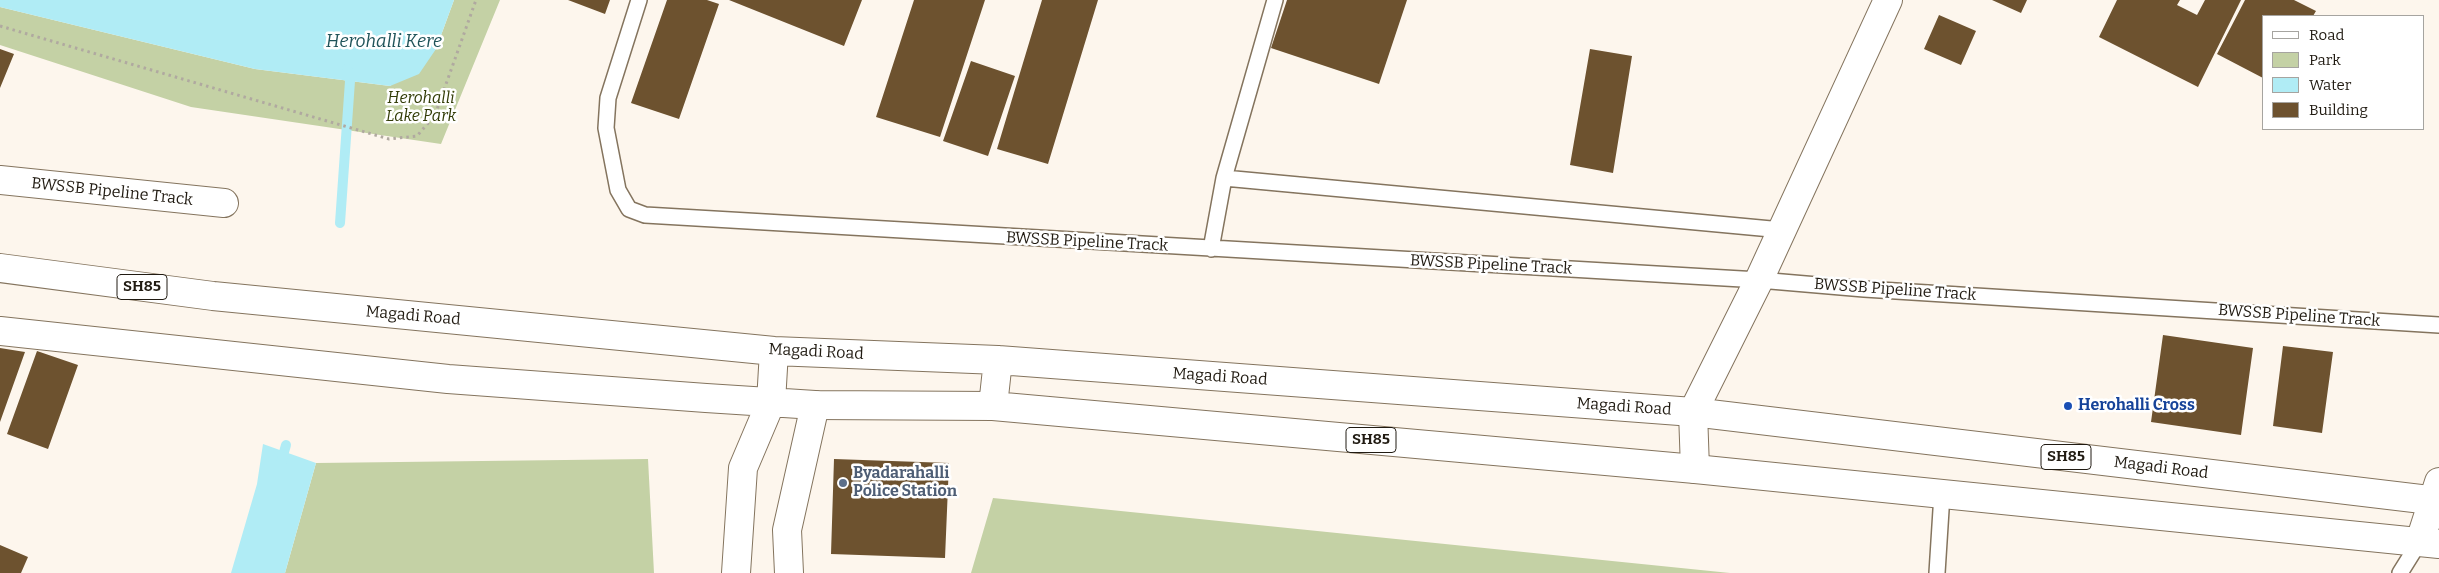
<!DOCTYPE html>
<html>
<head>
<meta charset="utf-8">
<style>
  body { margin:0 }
  #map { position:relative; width:2439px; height:573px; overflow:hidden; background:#fdf6ed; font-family:Bitter,serif }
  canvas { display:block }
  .legend { position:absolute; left:2262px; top:15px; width:162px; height:115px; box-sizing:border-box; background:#fff; border:1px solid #a6a4a0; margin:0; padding:6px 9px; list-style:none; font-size:15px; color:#211b12 }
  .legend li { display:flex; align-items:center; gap:10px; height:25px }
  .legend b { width:25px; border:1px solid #a6a4a0 }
</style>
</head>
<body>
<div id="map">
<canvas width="2439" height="573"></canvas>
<ul class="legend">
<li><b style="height:6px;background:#fff"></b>Road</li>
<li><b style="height:14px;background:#c4d1a5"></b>Park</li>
<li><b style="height:14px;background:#b0ecf5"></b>Water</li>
<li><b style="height:14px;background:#6d522f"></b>Building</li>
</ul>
</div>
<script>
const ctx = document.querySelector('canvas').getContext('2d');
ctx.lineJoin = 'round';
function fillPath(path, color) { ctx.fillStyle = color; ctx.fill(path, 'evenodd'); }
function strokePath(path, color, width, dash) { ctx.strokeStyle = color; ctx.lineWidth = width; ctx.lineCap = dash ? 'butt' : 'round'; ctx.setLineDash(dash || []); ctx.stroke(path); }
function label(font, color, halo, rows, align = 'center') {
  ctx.font = font + ' Bitter,serif'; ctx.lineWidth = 5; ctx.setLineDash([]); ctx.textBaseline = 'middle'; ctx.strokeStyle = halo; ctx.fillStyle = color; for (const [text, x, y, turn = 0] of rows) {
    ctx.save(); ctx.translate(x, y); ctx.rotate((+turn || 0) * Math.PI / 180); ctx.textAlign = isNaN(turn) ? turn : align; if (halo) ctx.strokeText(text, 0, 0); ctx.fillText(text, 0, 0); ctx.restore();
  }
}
fillPath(new Path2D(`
  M454 0H500L441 144 191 107 0 45V7L255 69 390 86 436 49Z
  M648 459 654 573H285L316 463Z
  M993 498 1730 573H971Z`), '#c4d1a5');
fillPath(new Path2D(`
  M0 0H454L436 49 419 74 390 86 255 69 0 7Z
  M263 444 316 463 285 573H231L257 484Z`), '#b0ecf5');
strokePath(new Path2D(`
  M340 223 350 81 347 69
  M281 463 286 445`), '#b0ecf5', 10);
fillPath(new Path2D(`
  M568 0H610L605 14Z
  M667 0H707L719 4 679 119 631 103Z
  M729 0H862L844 46Z
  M914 0H985L940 137 876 117Z
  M1042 0H1098L1048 164 997 149Z
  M1287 0H1407L1379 84 1271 48Z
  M1992 0H2027L2021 13Z
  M2117 0H2180L2177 5 2197 15 2205 0H2241L2198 87 2099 37Z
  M2245 0H2294L2316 11 2313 16H2263V78L2217 54Z
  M1939 15 1976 31 1961 65 1924 49Z
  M0 49 14 54 0 88Z
  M1590 49 1632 56 1613 173 1570 165Z
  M971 61 1015 76 988 156 943 141Z
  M2163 335 2253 348 2241 435 2151 422Z
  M2283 346 2333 352 2322 433 2273 426Z
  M0 348 25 352 0 422Z
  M37 351 78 365 48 449 7 434Z
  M834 459 949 463 945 558 831 554Z
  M0 545 28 557 21 573H0Z`), '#6d522f');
const service = new Path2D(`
  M639 0 608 98 606 128 618 190 629 209 645 215 1759 280 1864 289 2439 325
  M1275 0 1224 178 1782 230
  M1211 249 1224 178
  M1937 573 1942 494
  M2400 573 2420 541`);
const minor = new Path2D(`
  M0 180 224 203`);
const tertiary = new Path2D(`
  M2420 541 2439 482
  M789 573 787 530 815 405`);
const secondary = new Path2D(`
  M1695 469 1693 412 1759 280 1888 0`);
const primary = new Path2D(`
  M0 268 213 296 774 351 998 360 1693 412 2439 501
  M0 331 448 379 706 398 815 405 993 406 1695 469 2439 544
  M993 406 998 360
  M736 573 743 468 771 402 774 351`);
strokePath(service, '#84745e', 18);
strokePath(minor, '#84745e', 30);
strokePath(tertiary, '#84745e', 30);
strokePath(secondary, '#84745e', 30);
strokePath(primary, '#84745e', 30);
strokePath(new Path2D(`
  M0 26 389 139 417 136 435 115 476 0`), '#b0a9a0', 3, [2.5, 4]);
strokePath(service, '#fff', 15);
strokePath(minor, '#fff', 28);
strokePath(tertiary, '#fff', 28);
strokePath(secondary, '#fff', 28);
strokePath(primary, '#fff', 28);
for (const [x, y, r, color] of [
  [2068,406,5,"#1a4fb4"],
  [843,483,5,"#5c6f8a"]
]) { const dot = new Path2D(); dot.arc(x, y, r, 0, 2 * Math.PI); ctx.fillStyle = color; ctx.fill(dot); strokePath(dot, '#fff', 2); }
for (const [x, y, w] of [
  [142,287,50],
  [1371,440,50],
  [2066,457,50]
]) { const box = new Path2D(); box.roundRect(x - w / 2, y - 12.5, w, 25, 4); ctx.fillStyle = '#fff'; ctx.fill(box); strokePath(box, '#211b12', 1); }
label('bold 15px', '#211b12', null, [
  ["SH85",142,287],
  ["SH85",1371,440],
  ["SH85",2066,457]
]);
label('italic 16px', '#323c07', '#fff', [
  ["Herohalli",421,99],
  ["Lake Park",421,117]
]);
label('16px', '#211b12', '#fff', [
  ["BWSSB Pipeline Track",112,192,6],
  ["BWSSB Pipeline Track",1087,242,3],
  ["BWSSB Pipeline Track",1491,265,3],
  ["BWSSB Pipeline Track",1895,290,4],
  ["Magadi Road",413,316,5],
  ["BWSSB Pipeline Track",2299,316,4],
  ["Magadi Road",816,352,3],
  ["Magadi Road",1220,377,4],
  ["Magadi Road",1624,407,4],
  ["Magadi Road",2161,468,7]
]);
label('bold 16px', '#164399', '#fff', [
  ["Herohalli Cross",2078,406]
], 'left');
label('bold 16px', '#4e5e75', '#fff', [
  ["Byadarahalli",853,474],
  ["Police Station",853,492]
], 'left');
label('italic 18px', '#1f5359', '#fff', [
  ["Herohalli Kere",384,42]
]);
</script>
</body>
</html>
